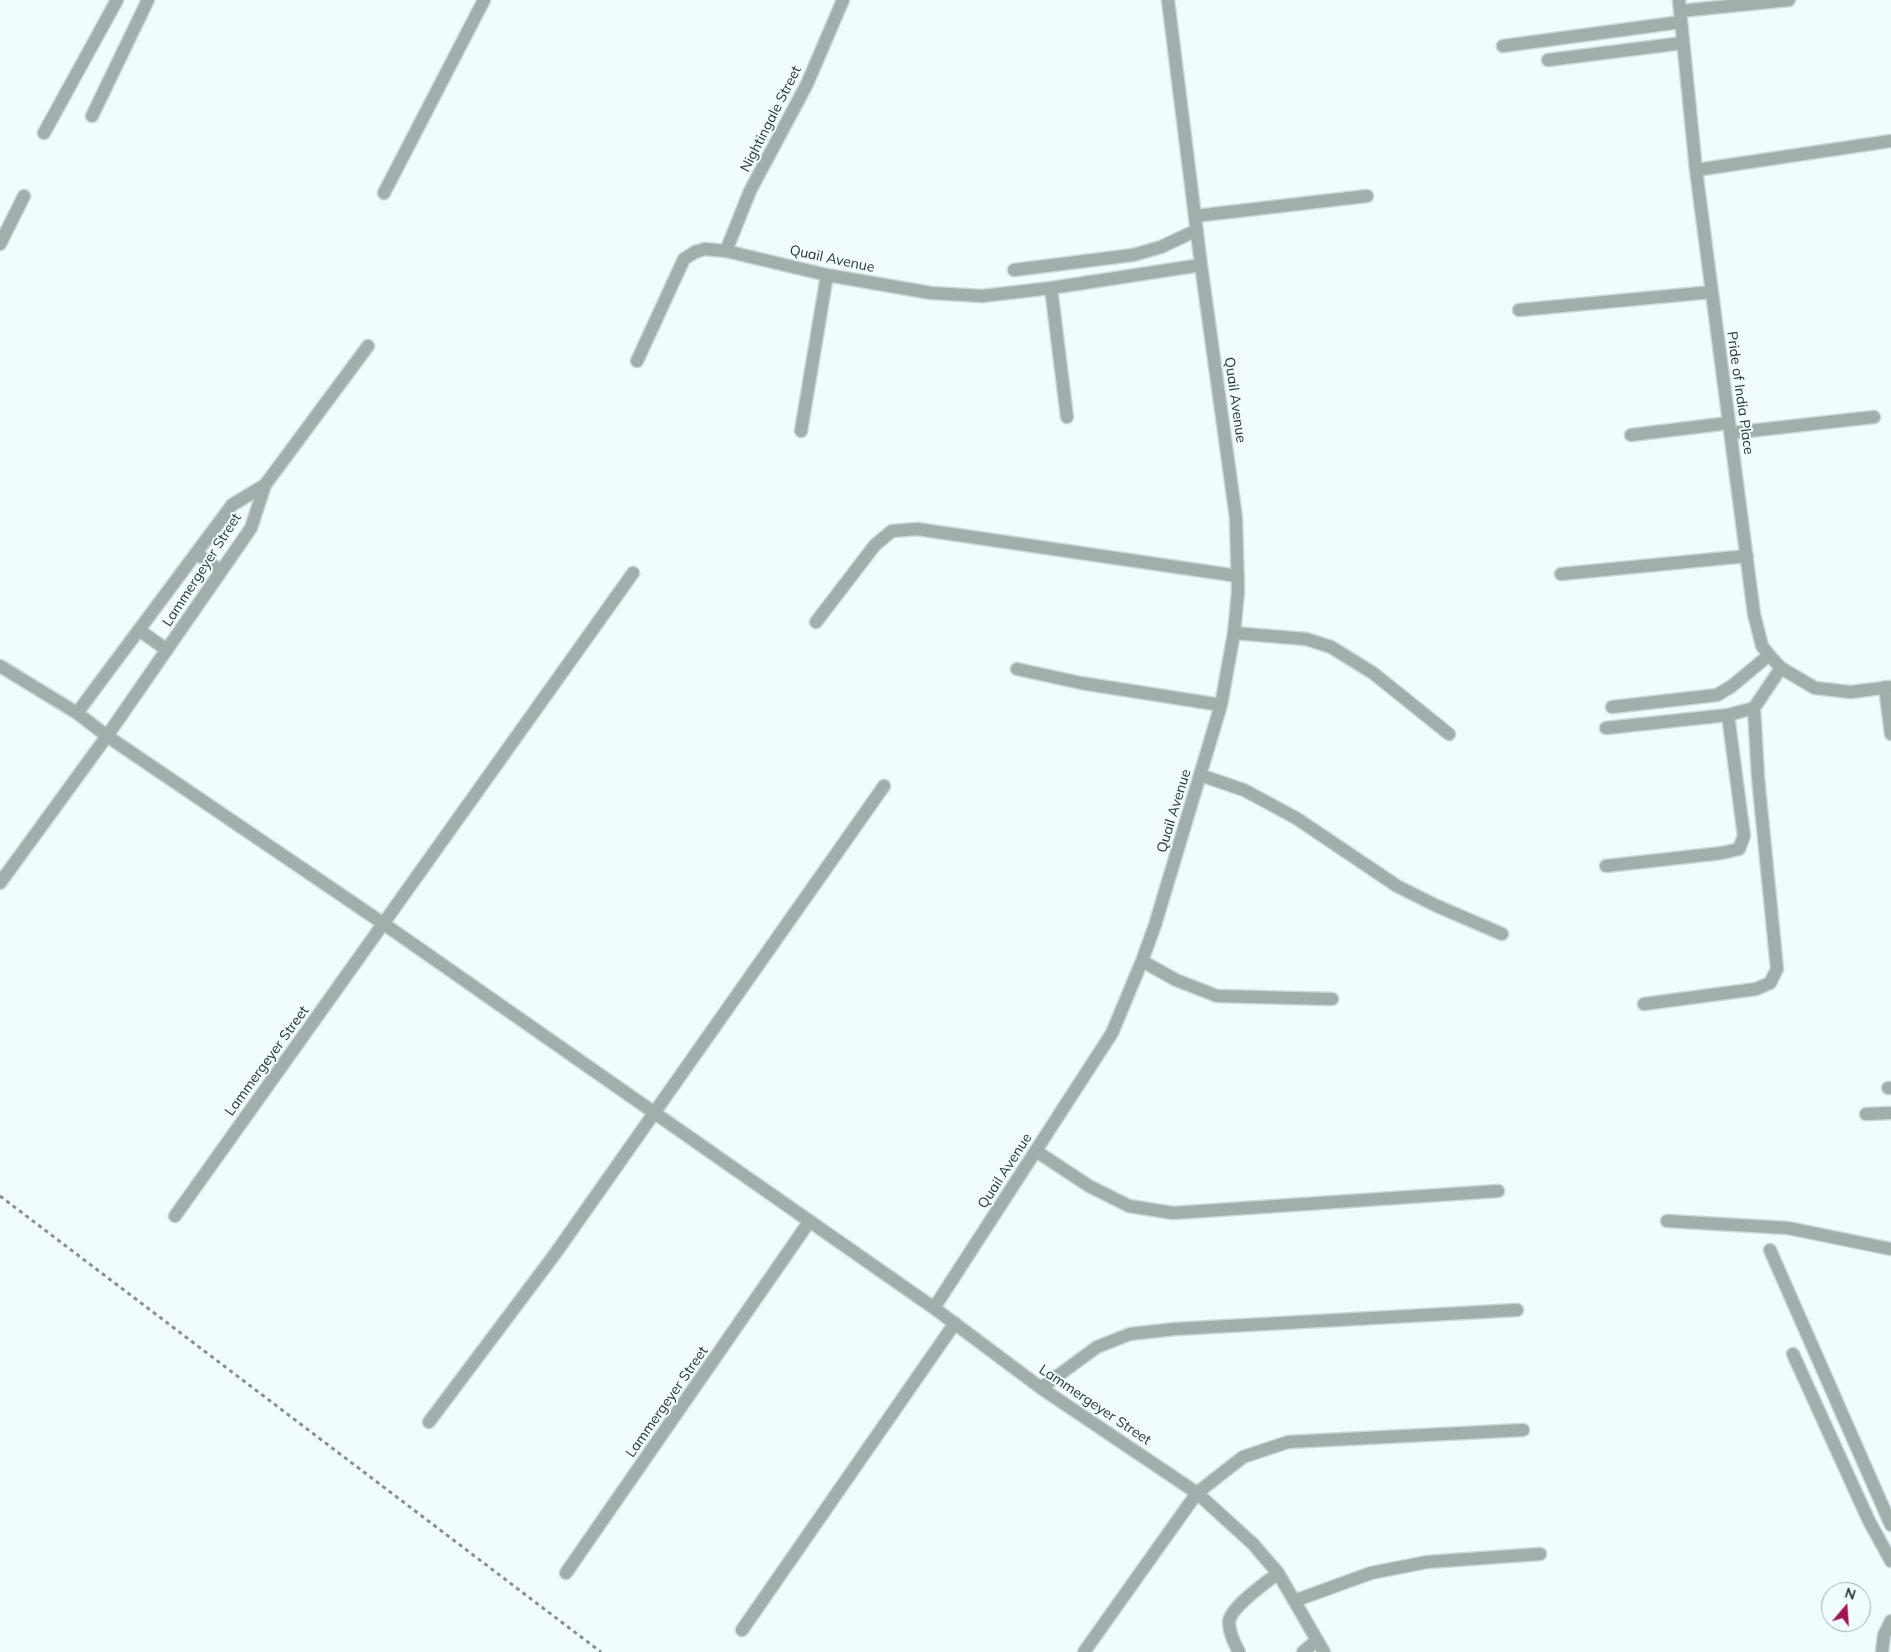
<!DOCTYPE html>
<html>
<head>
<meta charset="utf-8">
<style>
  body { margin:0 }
  #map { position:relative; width:1891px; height:1652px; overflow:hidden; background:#f0fcfe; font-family:Mulish,sans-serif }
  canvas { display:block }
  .north { position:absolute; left:1821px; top:1582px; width:50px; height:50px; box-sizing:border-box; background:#f0fcfe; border:1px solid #a1acaf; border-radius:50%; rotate:18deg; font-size:14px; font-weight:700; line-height:20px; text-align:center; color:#2a3538 }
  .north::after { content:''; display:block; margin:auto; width:18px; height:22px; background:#a31357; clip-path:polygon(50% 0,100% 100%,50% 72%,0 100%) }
</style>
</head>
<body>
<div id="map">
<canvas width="1891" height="1652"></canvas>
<div class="north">N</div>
</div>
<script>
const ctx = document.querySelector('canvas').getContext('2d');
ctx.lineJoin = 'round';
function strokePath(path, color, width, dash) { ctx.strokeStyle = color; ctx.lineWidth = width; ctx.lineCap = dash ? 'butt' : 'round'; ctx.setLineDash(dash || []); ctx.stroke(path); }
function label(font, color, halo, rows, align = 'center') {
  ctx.font = font + ' Mulish,sans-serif'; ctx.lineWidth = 4; ctx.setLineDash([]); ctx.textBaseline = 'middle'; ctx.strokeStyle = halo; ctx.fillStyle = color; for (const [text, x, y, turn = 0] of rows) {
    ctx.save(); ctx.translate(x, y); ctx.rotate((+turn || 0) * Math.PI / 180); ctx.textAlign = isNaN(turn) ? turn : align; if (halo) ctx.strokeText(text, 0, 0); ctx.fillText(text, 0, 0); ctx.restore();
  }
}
const minor = new Path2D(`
  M1679 0 1696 170 1754 614 1762 646 1769 655 1781 668 1815 688 1851 692 1891 687
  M1680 11 1789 0
  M1503 46 1681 22
  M1548 60 1683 43
  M92 116 148 0
  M44 133 117 0
  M1696 170 1891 141
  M384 193 484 0
  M1195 216 1367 196
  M0 244 24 196
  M726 251 750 191 807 84 843 0
  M1014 270 1133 255 1161 247 1197 230
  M1051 288 1067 417
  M1519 310 1712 292
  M637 361 684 259 695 252 705 249 726 251 827 275 931 293 982 296 1051 288 1201 265
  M801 431 827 275
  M1731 433 1874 417
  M1631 435 1729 423
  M196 553 221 571
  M1561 574 1747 556
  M816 622 875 545 892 531 917 529 1238 576
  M139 630 167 650
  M1234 633 1306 639 1331 647 1373 673 1449 734
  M0 666 77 713 107 736 384 924 934 1308 1041 1388 1197 1493 1253 1544 1278 1573 1324 1652
  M1017 669 1081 683 1221 705
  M1885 687 1891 734
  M1612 707 1717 695 1732 686 1769 655
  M77 713 232 505 265 485
  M1606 728 1728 715 1754 708
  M1200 775 1244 790 1296 818 1397 886 1437 906 1502 934
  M1606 866 1722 853 1739 849 1744 836 1728 715
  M0 883 107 736 251 528 265 485 368 346
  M1142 961 1176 980 1217 996 1332 999
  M1644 1004 1756 989 1770 983 1777 969 1758 777 1754 708 1781 668
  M1888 1088H1891
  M1866 1114 1891 1113
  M1036 1151 1089 1186 1129 1206 1173 1213 1498 1191
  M175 1216 633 573
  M1667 1221 1788 1228 1891 1249
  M1770 1250 1891 1525
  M934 1308 1112 1033 1142 961 1155 925 1221 705 1234 633 1238 592 1236 518 1201 265 1168 0
  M1793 1354 1869 1521 1891 1561
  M1041 1388 1097 1347 1130 1334 1175 1329 1517 1310
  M429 1422 555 1254 884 786
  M566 1573 809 1222
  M1294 1601 1371 1573 1427 1562 1540 1554
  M742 1630 955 1323
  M1084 1652 1197 1493 1243 1457 1288 1442 1523 1430
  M1239 1652C1234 1643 1229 1633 1229 1622 1230 1607 1266 1583 1278 1573
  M1303 1652 1317 1640
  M1882 1652 1884 1635 1891 1621`);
strokePath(minor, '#ccd8da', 15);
strokePath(new Path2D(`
  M0 1196 601 1652`), '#859193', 3, [4, 4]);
strokePath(minor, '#a1aeab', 12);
label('14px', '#2a3538', '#f0fcfe', [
  ["Nightingale Street",771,119,-63],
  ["Quail Avenue",832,259,12],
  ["Pride of India Place",1740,393,82],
  ["Quail Avenue",1235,400,82],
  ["Lammergeyer Street",202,570,-57],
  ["Quail Avenue",1174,811,-73],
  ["Lammergeyer Street",267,1061,-54],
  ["Quail Avenue",1005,1171,-57],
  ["Lammergeyer Street",667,1402,-55],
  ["Lammergeyer Street",1095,1405,34]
]);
</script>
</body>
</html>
